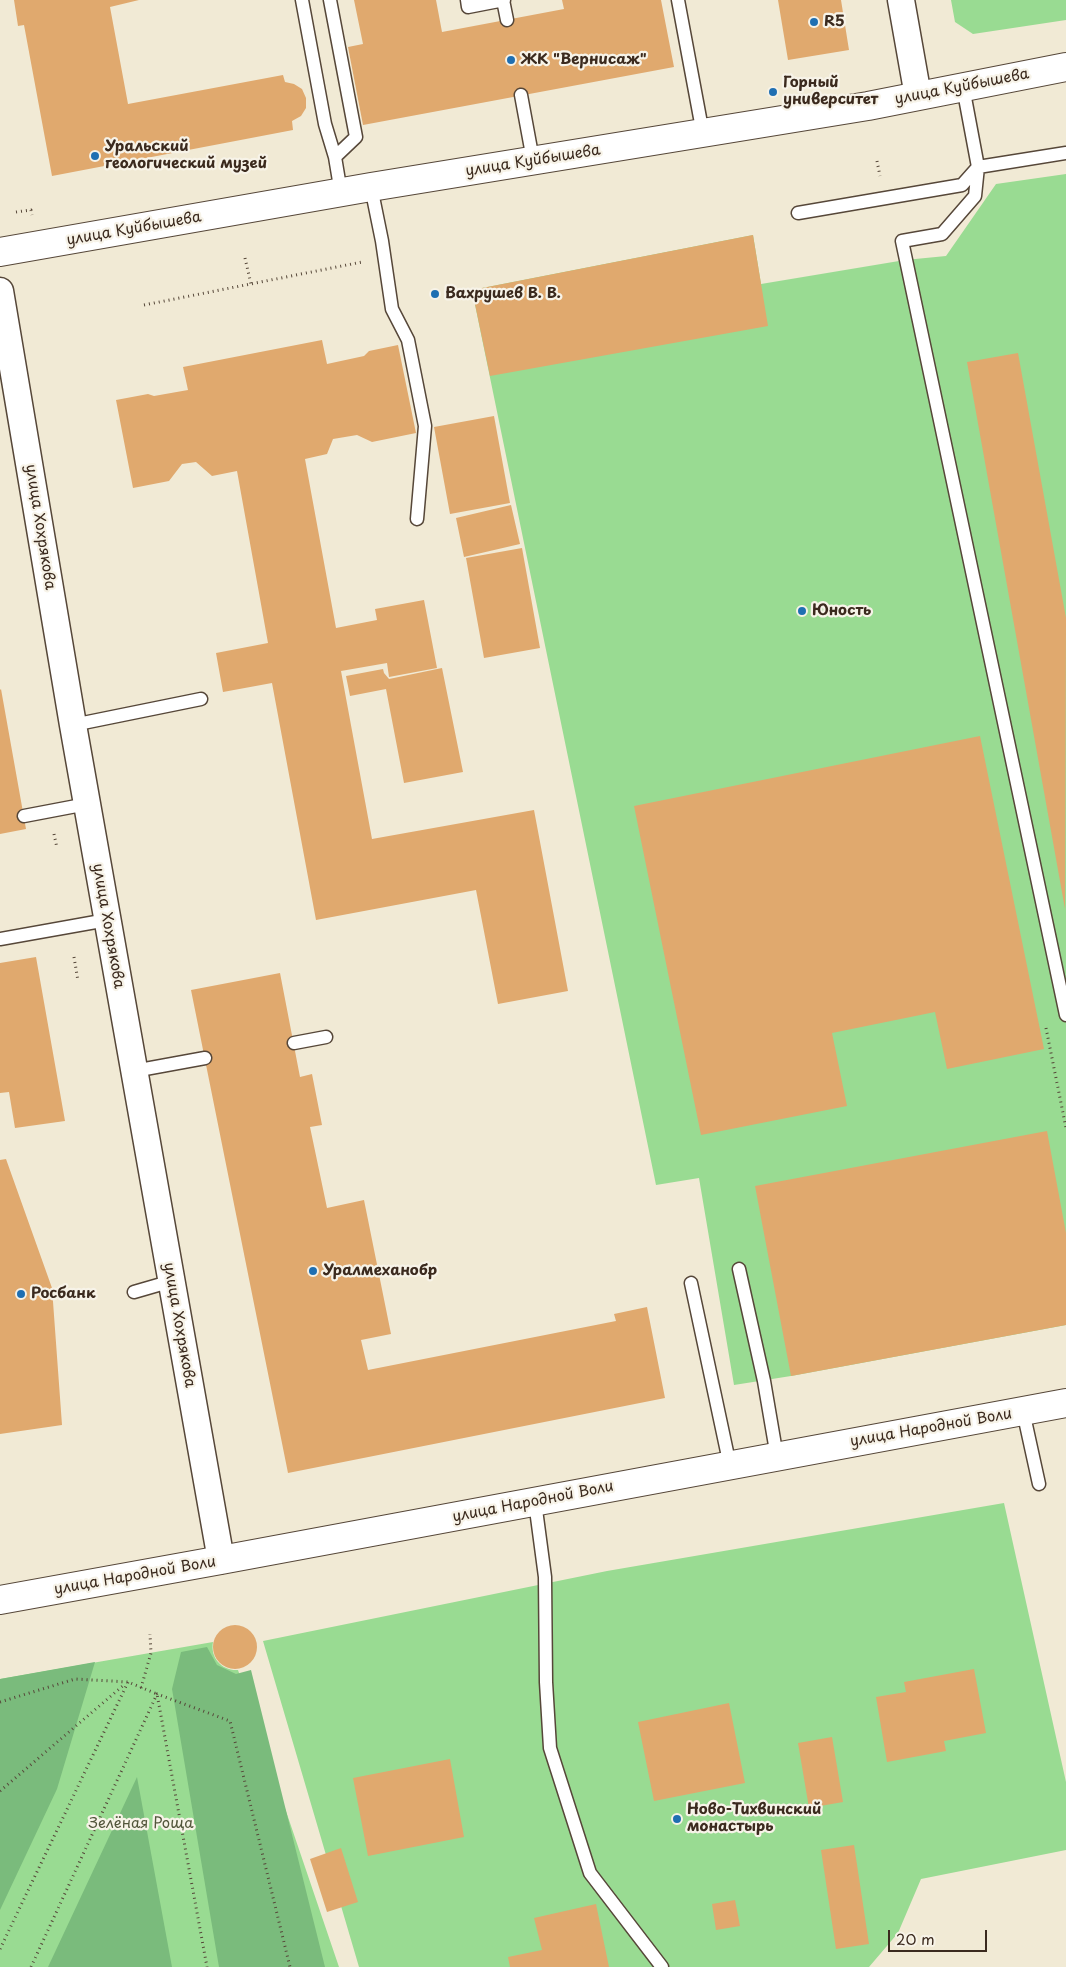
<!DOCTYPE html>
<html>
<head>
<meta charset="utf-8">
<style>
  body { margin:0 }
  #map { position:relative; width:1066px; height:1967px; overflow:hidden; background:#f1ead5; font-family:"Playpen Sans",sans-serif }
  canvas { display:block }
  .scale { position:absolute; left:888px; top:1930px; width:99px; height:22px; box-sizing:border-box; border:2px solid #3b2a1e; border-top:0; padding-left:6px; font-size:15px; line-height:18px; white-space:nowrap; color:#3b2a1e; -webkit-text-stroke:4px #f7f3e8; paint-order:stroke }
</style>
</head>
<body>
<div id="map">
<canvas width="1066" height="1967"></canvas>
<div class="scale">20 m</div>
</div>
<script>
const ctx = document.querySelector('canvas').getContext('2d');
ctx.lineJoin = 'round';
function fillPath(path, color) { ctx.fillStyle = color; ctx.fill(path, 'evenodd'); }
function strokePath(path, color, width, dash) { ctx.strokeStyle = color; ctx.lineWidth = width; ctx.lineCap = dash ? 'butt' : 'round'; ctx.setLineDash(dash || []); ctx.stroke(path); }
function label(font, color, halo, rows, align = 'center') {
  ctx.font = font + ' "Playpen Sans",sans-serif'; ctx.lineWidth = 4.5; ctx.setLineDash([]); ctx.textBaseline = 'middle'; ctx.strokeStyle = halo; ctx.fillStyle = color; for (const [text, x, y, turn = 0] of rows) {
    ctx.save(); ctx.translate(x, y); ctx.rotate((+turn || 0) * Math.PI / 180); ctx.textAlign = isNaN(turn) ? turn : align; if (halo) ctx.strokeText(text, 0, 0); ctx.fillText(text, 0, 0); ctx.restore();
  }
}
fillPath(new Path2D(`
  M951 0H1066V20L973 34 955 22Z
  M1066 174V1325L791 1376 734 1385 699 1178 656 1185 472 290 753 235 761 284 905 260 946 256 996 184Z
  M1004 1503 1066 1782V1850L921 1879 898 1933 869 1967H359L263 1641 607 1571Z
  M213 1642C210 1658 222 1671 238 1670L339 1967H0V1679Z`), '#99db92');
fillPath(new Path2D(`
  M207 1647 217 1665 236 1674 251 1670 325 1967H219L172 1689 181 1652Z
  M95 1662 57 1789 0 1910V1679Z
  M137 1777 172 1967H48Z`), '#7abb7c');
fillPath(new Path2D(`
  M14 0H139L110 7 128 104 283 75 285 82 294 84 302 89 306 98V108L301 116 292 121 293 130 52 176 24 25 18 26Z
  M354 0H436L442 32 564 9 562 0H661L674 67 363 125 348 47 363 44Z
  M778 0H841L849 50 788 60Z
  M753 235 768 326 490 376 472 290Z
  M322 340 327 364 364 356 369 351 398 345 416 433 372 442 357 435 333 439 327 454 305 459 336 628 377 620 375 609 424 600 437 668 389 677 387 663 341 671 372 839 534 810 568 991 498 1004 476 890 316 920 272 683 223 692 216 653 268 643 237 471 212 476 196 462 182 464 169 481 133 488 116 400 148 394 154 396 188 390 183 367Z
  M1018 353 1066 618 1065 909 967 362Z
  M494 416 510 503 450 514 434 427Z
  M511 505 520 544 464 557 456 518Z
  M522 548 540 648 484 658 466 558Z
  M442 668 463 772 404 783 386 689 350 696 346 676 383 669 384 673 389 679Z
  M1 689 26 829 0 834V690Z
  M980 736 1044 1049 947 1069 935 1012 832 1033 847 1106 701 1135 634 806Z
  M36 957 65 1121 15 1128 9 1092 0 1093V963Z
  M280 973 300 1077 312 1074 322 1125 310 1127 327 1208 364 1200 391 1334 361 1340 368 1370 616 1321 614 1314 647 1307 665 1398 288 1473 191 990Z
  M1047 1131 1066 1233V1325L791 1376 755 1186Z
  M6 1159 52 1288 62 1425 0 1434V1160Z
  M213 1647a22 22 0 1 1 44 0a22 22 0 1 1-44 0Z
  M974 1669 986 1733 944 1741 946 1751 887 1762 876 1697 906 1692 904 1682Z
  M729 1703 745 1783 654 1801 638 1722Z
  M832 1737 843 1802 809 1808 798 1743Z
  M450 1759 464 1837 368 1856 353 1778Z
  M854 1845 869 1944 836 1949 821 1850Z
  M341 1848 358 1902 327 1912 310 1859Z
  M735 1900 740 1926 716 1930 712 1904Z
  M596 1904 609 1967H510L508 1957 542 1950 534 1918Z`), '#e0a96e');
const lane = new Path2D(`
  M302 0 325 124 335 157 341 193
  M330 0 356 137 335 157
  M467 0 468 7 504 0
  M503 0 507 20
  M678 0 703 134
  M963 87 978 167 975 196 942 234 902 241 1066 1015
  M521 95 533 160
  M371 187 382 241 392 309 408 340 425 426 417 519
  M798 213 962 185 978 167 1066 153
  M73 725 201 699
  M24 816 87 804
  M0 939 107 920
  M294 1043 326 1037
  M134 1071 205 1058
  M739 1269 764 1381 777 1457
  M691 1283 730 1466
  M134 1292 172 1281
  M1023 1411 1039 1484
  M535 1502 545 1577 546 1682 550 1748 590 1873 662 1967`);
const street = new Path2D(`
  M901 0 918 96
  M0 291 73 725 221 1560`);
const secondary = new Path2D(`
  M0 252 371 187 868 106 1066 67
  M0 1600 221 1560 1066 1403`);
strokePath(lane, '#564739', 15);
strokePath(street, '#564739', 29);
strokePath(secondary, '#564739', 30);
strokePath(new Path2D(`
  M877 161 880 176
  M16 212 31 210 32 215
  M245 258 251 284
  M144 305 362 262
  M54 834 57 848
  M74 957 78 981
  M1046 1028 1066 1128
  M141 1688 151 1653 150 1634
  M0 1702 75 1679 128 1682 157 1694 207 1967
  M0 1791 125 1684
  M0 1949 128 1682
  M31 1967 157 1694 230 1721 290 1967`), '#564739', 3, [1, 4]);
strokePath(lane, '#fff', 12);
strokePath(street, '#fff', 26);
strokePath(secondary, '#fff', 28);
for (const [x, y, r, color] of [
  [814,22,5,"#1f6fb2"],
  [511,60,5,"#1f6fb2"],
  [773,92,5,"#1f6fb2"],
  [95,156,5,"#1f6fb2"],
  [435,294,5,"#1f6fb2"],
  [802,611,5,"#1f6fb2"],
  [313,1271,5,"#1f6fb2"],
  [21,1294,5,"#1f6fb2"],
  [677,1819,5,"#1f6fb2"]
]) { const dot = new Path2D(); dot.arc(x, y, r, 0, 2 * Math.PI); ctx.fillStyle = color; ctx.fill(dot); strokePath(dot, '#f7f3e8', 2); }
label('bold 15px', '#3b2a1e', '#f7f3e8', [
  ["R5",824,22],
  ["ЖК \"Вернисаж\"",521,60],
  ["Горный",783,83],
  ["университет",783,100],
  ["Уральский",105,147],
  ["геологический музей",105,164],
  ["Вахрушев В. В.",445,294],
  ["Юность",812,611],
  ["Уралмеханобр",323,1271],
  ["Росбанк",31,1294],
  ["Ново-Тихвинский",687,1810],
  ["монастырь",687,1827]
], 'left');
label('15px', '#3b2a1e', '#f7f3e8', [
  ["улица Куйбышева",962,87,-11],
  ["улица Куйбышева",533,161,-9],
  ["улица Куйбышева",134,229,-10],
  ["улица Хохрякова",40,527,81],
  ["улица Хохрякова",108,926,80],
  ["улица Хохрякова",179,1325,80],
  ["улица Народной Воли",931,1428,-10],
  ["улица Народной Воли",533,1502,-11],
  ["улица Народной Воли",135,1576,-10]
]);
label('15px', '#52563b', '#f7f3e8', [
  ["Зелёная Роща",141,1824]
]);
</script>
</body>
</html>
